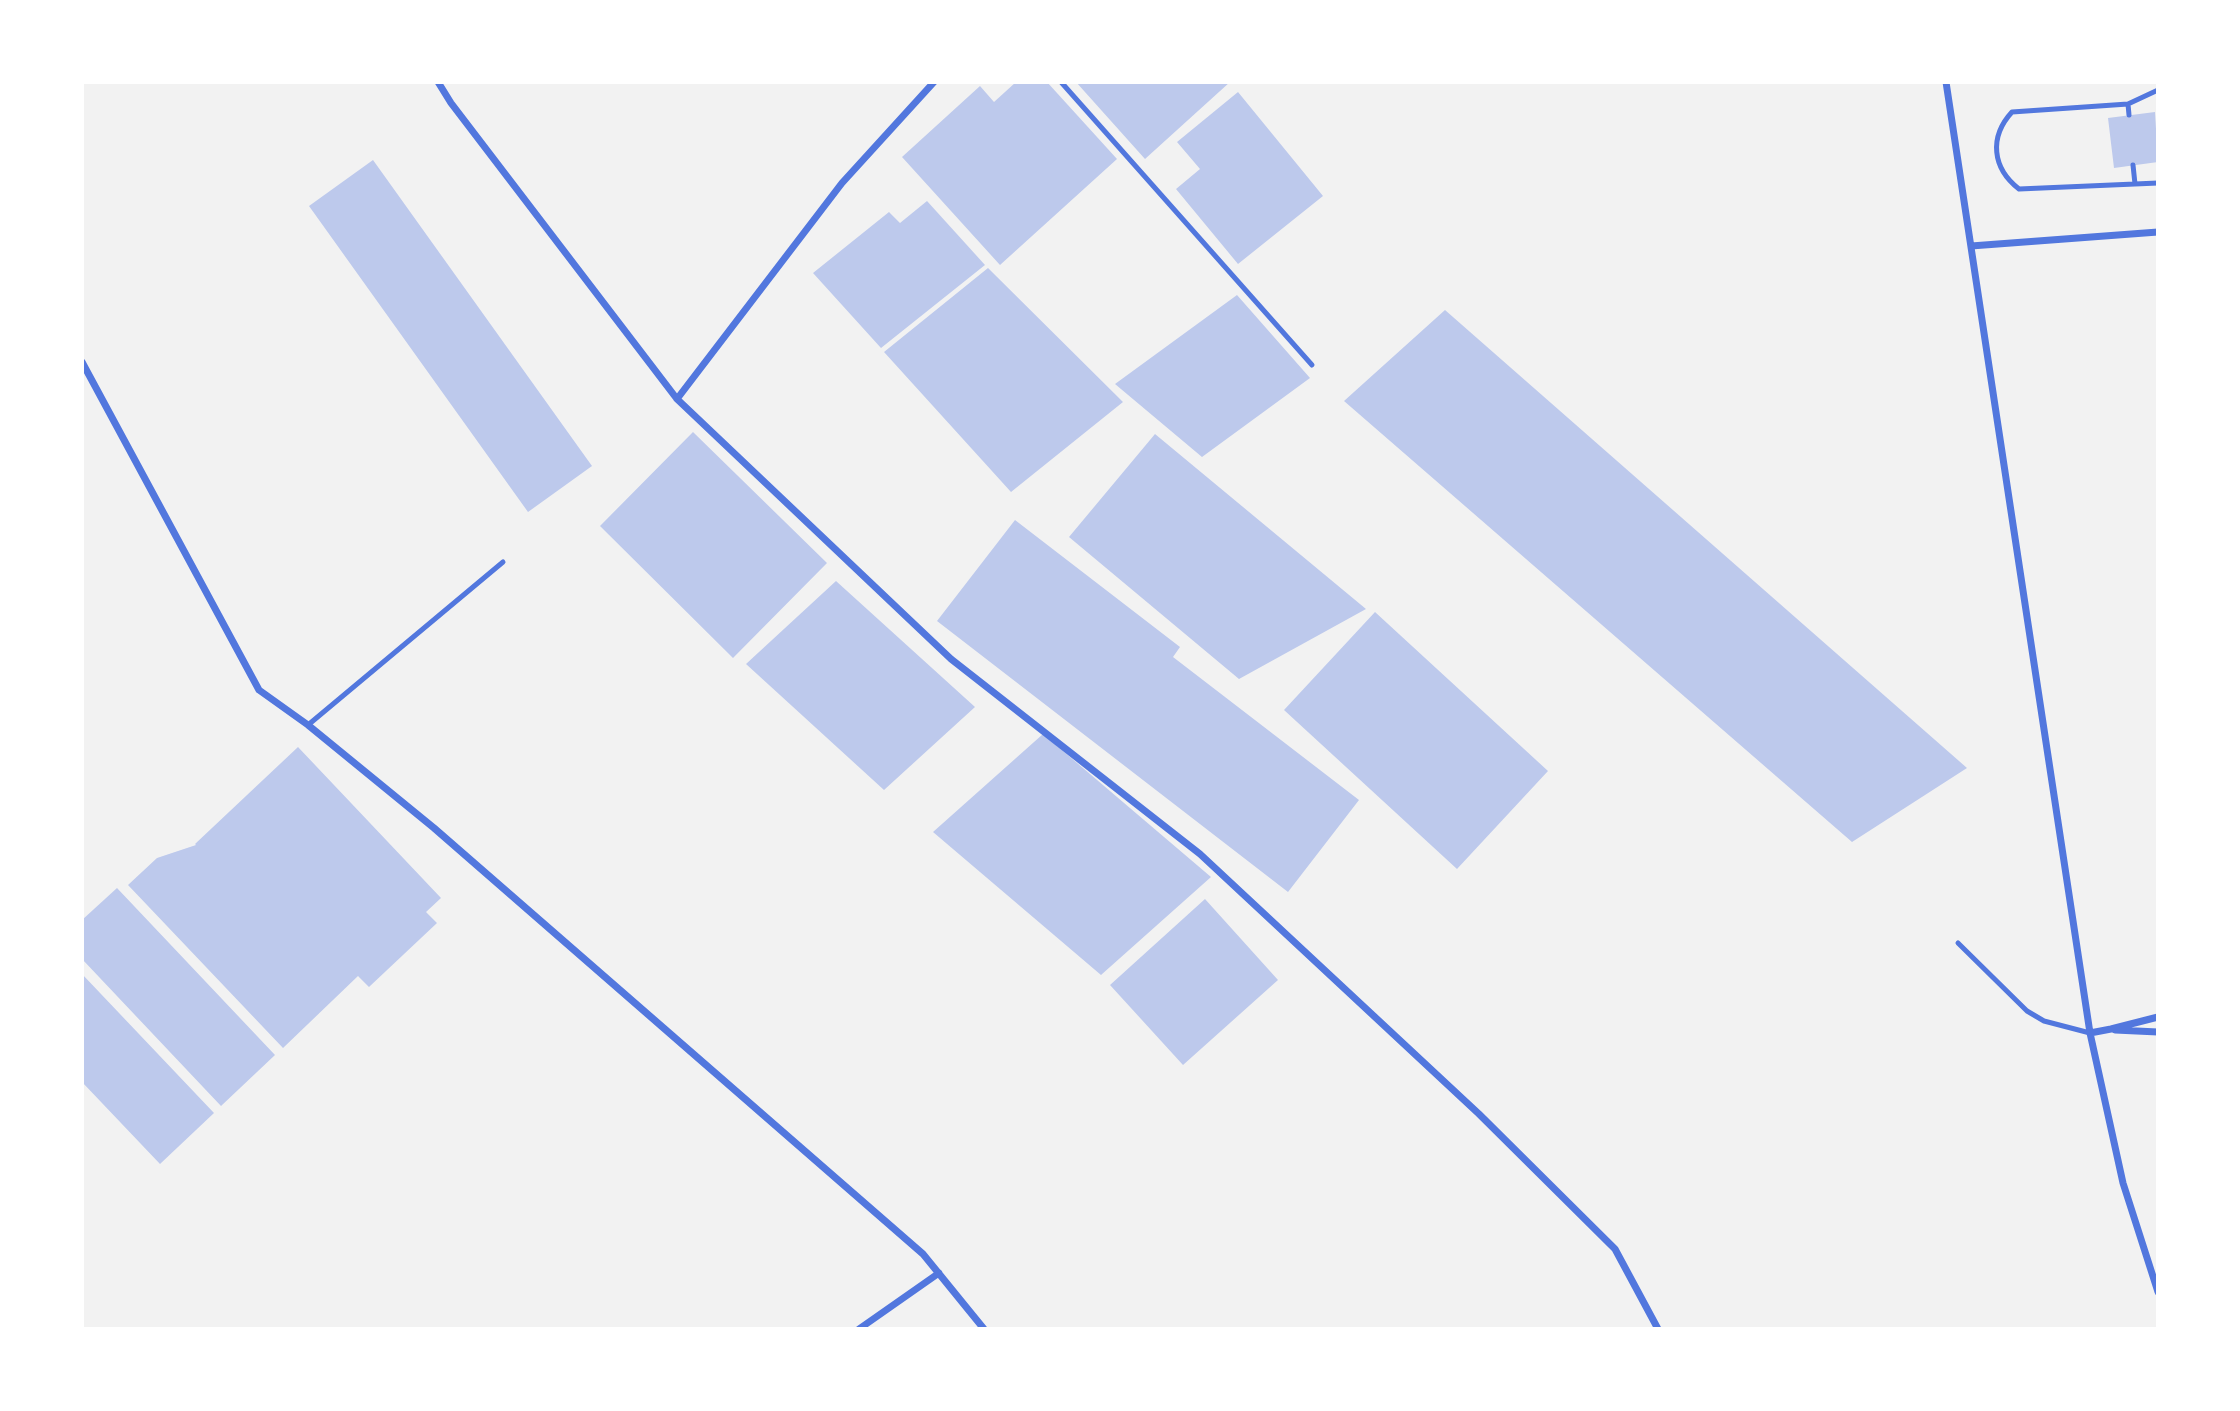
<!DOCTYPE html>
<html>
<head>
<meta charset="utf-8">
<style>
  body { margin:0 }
  #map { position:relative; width:2240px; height:1411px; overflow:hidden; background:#f2f2f2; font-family:Rubik,sans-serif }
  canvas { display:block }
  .frame { position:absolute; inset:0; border:84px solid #fff; pointer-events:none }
</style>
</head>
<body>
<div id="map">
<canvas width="2240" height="1411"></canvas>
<div class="frame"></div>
</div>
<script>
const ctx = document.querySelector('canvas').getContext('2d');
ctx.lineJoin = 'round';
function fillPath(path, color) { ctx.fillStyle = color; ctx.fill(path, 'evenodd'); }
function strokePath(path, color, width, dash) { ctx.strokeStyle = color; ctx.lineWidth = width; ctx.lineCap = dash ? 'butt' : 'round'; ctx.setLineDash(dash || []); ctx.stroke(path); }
fillPath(new Path2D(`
  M1016 82H1047L1117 159 1000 265 902 157 980 86 994 102Z
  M1076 82H1230L1145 159Z
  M1238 92 1323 196 1238 264 1176 189 1200 169 1177 142Z
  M2155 112 2158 162 2114 168 2108 118Z
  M373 160 592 466 528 512 309 206Z
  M927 201 985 265 881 348 813 273 889 212 900 223Z
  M988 268 1123 402 1011 492 884 352Z
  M1237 295 1310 378 1202 457 1115 384Z
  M1445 310 1967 768 1852 842 1344 401Z
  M693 432 827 563 733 658 600 526Z
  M1155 434 1366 609 1239 679 1069 537Z
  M1015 520 1180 647 1173 657 1359 800 1288 892 937 621Z
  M836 581 975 707 884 790 746 664Z
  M1375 612 1548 771 1457 869 1284 710Z
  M1043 734 1211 877 1101 975 933 832Z
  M298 747 441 898 426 912 437 923 369 987 358 976 283 1048 128 885 157 858 196 845 195 844Z
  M117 888 275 1055 221 1106 82 959V920Z
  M1205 899 1278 980 1183 1065 1110 985Z
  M82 974 214 1113 160 1164 82 1082Z`), '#bdc9ec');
strokePath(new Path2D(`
  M1061 82 1312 365
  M2128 104 2012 112C1989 137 1992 168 2019 189L2158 183
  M2129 115 2128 104 2158 90
  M2133 165 2135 184
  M308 725 503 562
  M1958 943 2027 1011 2044 1021 2090 1033`), '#5277de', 5);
strokePath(new Path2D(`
  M438 82 451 103 677 399 951 659 1200 854 1479 1114 1615 1249 1658 1329
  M1946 82 2090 1033 2111 1029 2158 1017
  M1971 246 2158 232
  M82 362 259 690 308 725 434 828 923 1254 984 1329
  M677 399 842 183 934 82
  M2115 1030 2158 1032
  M2090 1033 2123 1183 2158 1292
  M859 1329 939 1273`), '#5277de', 7);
</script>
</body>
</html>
